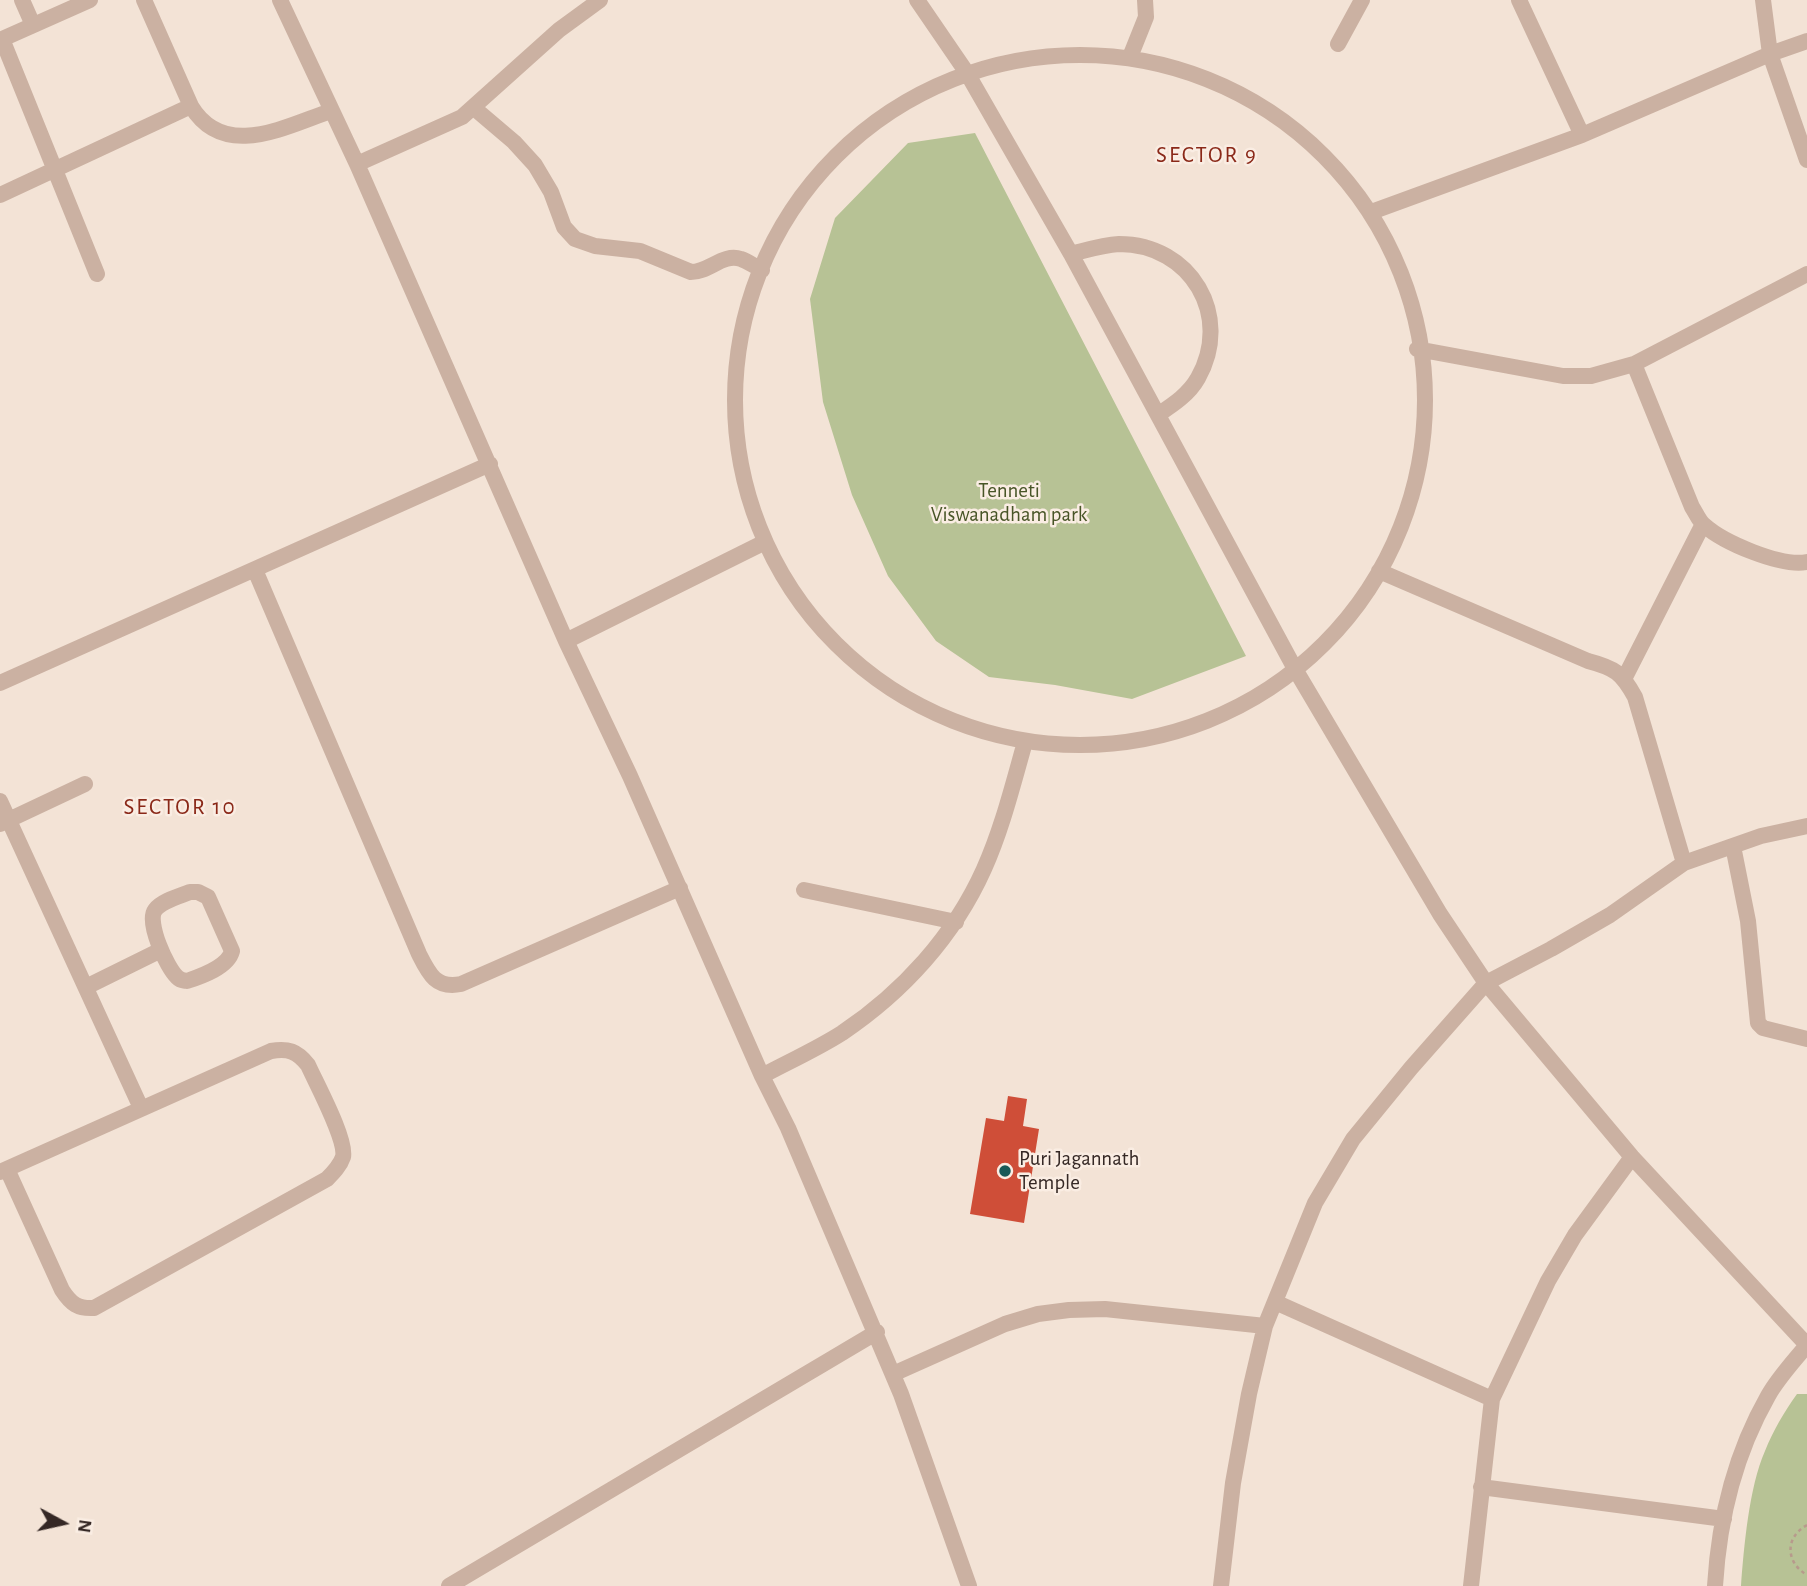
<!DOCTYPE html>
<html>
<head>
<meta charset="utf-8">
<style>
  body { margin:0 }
  #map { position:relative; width:1807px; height:1586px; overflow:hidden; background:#f3e3d6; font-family:"Alegreya Sans",sans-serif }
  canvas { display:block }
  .north { position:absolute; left:28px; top:1488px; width:70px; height:70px; -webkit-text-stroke:5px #faede3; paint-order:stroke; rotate:98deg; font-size:19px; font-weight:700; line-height:28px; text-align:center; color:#352825 }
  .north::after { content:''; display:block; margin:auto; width:24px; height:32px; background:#352825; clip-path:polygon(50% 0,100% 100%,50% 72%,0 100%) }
</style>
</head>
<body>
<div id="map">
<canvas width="1807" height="1586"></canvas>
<div class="north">N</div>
</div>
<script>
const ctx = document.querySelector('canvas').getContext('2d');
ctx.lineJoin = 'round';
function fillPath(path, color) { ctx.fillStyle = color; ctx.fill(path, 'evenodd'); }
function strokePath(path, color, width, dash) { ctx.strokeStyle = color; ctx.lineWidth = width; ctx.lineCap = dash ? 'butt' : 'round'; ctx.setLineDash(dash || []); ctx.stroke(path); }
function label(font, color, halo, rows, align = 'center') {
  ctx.font = font + ' "Alegreya Sans",sans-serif'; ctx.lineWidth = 5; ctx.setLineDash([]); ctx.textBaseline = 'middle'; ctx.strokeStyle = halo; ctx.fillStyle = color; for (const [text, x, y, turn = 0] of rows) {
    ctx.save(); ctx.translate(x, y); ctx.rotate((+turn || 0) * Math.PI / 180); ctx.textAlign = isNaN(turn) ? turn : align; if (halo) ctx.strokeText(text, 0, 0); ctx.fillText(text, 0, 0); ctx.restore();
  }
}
fillPath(new Path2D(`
  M975 133 1246 656 1132 699 1055 685 989 677 936 641 888 576 852 495 823 402 810 299 835 218 908 143Z
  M1797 1394H1807V1586H1741C1744 1547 1749 1487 1765 1451 1773 1431 1784 1412 1797 1394Z`), '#b7c295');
fillPath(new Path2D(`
  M1008 1096 1027 1099 1023 1126 1039 1129 1024 1223 970 1214 986 1118 1004 1121Z`), '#cf4e38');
strokePath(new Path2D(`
  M1807 1525C1785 1537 1785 1562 1807 1575`), '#b79a8c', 2.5, [3.5, 3.5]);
strokePath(new Path2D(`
  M22 0 33 25
  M144 0 191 106C224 161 286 126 331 111
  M280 0 357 164 566 641 630 776 762 1076 788 1128 901 1394 969 1586
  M917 0 967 73 1071 254 1295 669 1440 914 1486 983 1632 1157 1807 1345
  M1519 0 1582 135
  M1763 0 1770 54 1807 160
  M2 39 97 274
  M0 40 90 0
  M1338 44 1362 0
  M735 400a345 345 0 1 1 690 0a345 345 0 1 1-690 0Z
  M1130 57 1146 17 1145 0
  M474 108 514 142 535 165 551 192 564 227 575 239 595 246 640 251 691 272C709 272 723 253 741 259 748 261 755 267 762 270
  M357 164 462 117 559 30 600 0
  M0 195 191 106
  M1374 211 1582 135 1770 54 1807 41
  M1071 254C1087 250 1102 245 1119 244 1191 244 1233 316 1198 378 1189 394 1174 404 1159 414
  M1417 349 1563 376H1591L1634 364 1807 274
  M1634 364 1692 507C1696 513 1699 521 1704 525 1724 543 1781 567 1807 562
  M255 570 419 954C429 974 436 989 461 984L680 888
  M1379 571 1588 661C1615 668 1622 673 1635 697L1684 863
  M566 641 761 544
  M1625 677 1703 524
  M0 683 490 464
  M0 801 141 1108
  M0 824 85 784
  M1733 846 1748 921 1758 1023 1763 1028 1807 1039
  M804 890 956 922
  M190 892H198L208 897 232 951C228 967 202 976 187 981 182 980 181 981 177 977 167 968 146 922 155 910 161 901 180 896 190 892Z
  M86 987 161 950
  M762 1076C788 1062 817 1049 842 1033 903 992 954 936 984 869 1002 829 1013 784 1025 742
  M0 1172 271 1051C288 1048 297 1051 308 1065 316 1083 347 1140 343 1157 340 1166 333 1173 327 1179L94 1308C78 1309 71 1304 62 1290L7 1169
  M1275 1302 1492 1399
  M893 1374 1005 1324 1038 1314 1069 1310 1105 1309 1265 1326
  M1481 1487 1724 1519
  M449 1586 877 1332
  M1221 1586 1233 1483 1249 1394 1265 1326 1315 1203 1353 1139 1411 1068 1486 983 1551 949 1610 915 1684 863 1761 836 1807 826
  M1471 1586 1492 1399 1548 1281 1575 1235 1632 1157
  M1715 1586C1719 1519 1735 1454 1768 1396 1778 1378 1794 1361 1807 1345`), '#cbb1a2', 16);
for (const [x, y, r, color] of [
  [1005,1171,7,"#185957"]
]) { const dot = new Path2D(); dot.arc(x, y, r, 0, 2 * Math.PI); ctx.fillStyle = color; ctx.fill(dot); strokePath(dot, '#faede3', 2.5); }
label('21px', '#485527', '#faede3', [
  ["Tenneti",1009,491],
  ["Viswanadham park",1009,515]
]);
label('21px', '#352825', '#faede3', [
  ["Puri Jagannath",1019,1159],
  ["Temple",1019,1183]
], 'left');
ctx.letterSpacing = '2px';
label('23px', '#8a2818', '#faede3', [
  ["SECTOR 9",1207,155],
  ["SECTOR 10",180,807]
]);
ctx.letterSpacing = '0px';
</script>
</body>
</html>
